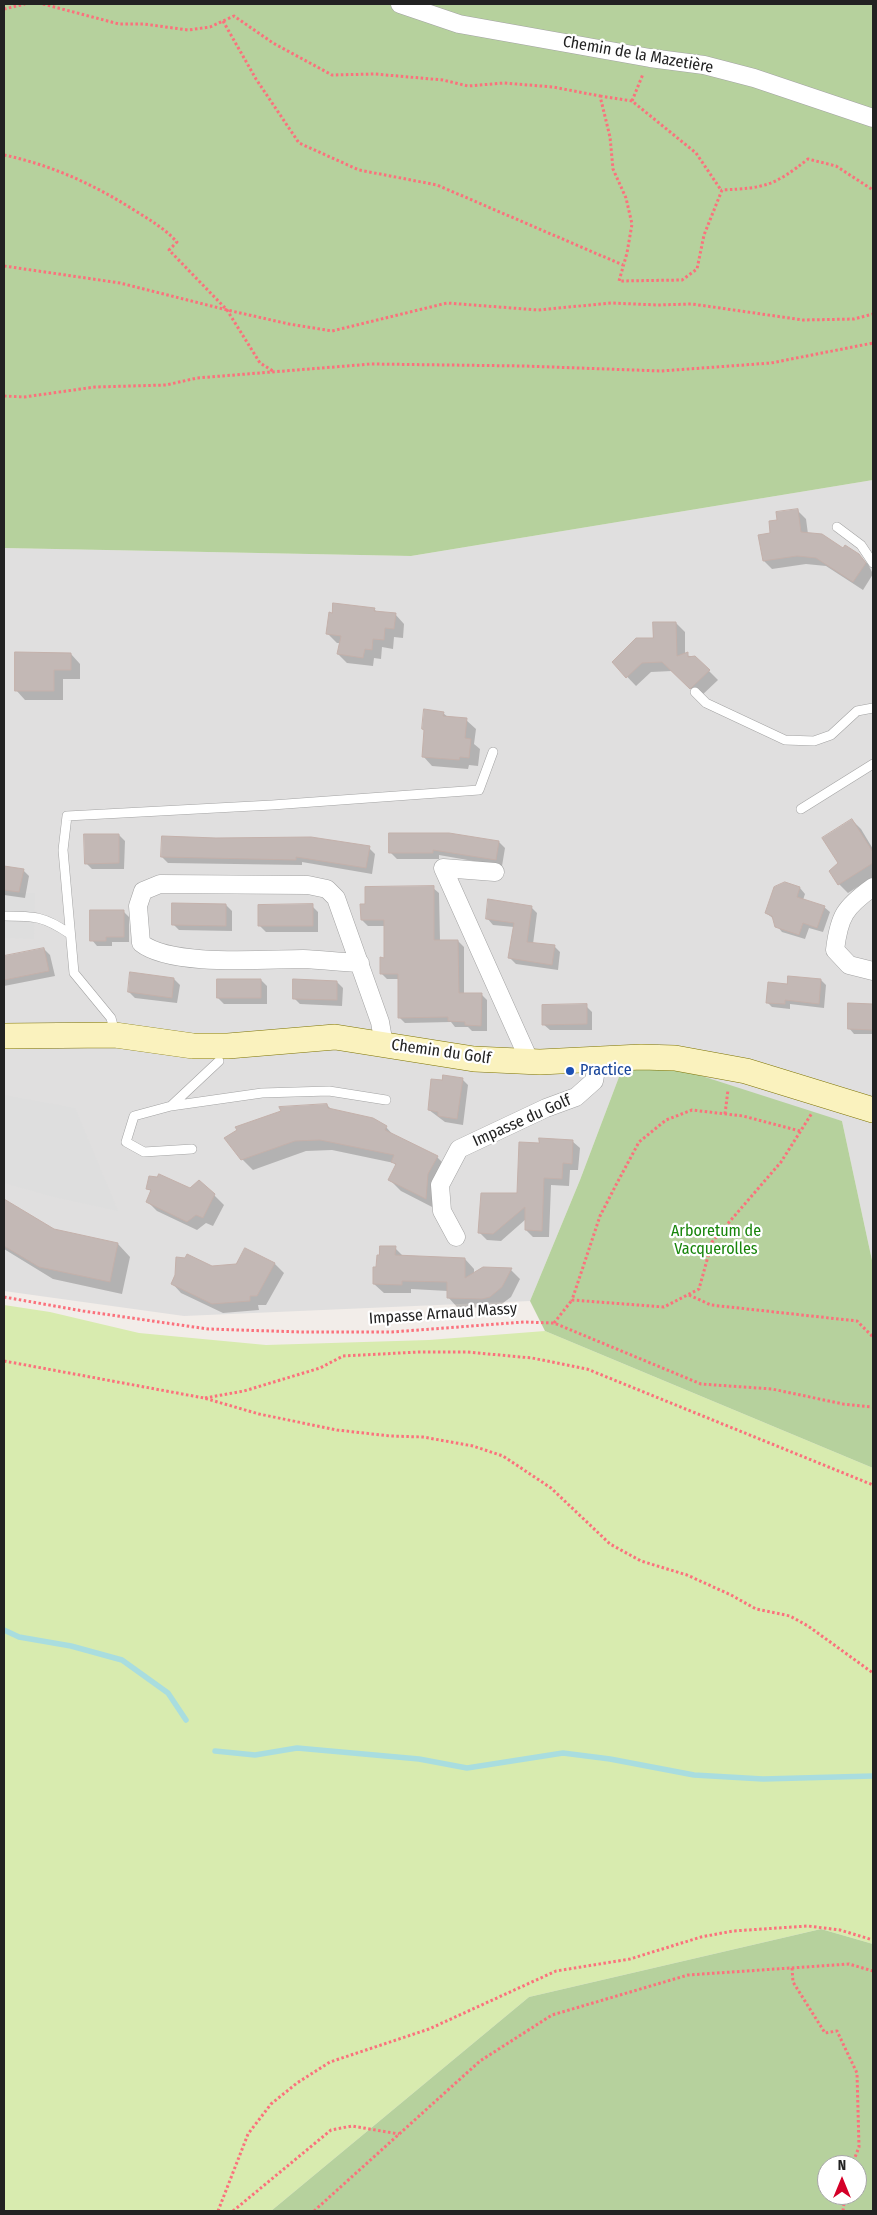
<!DOCTYPE html>
<html>
<head>
<meta charset="utf-8">
<style>
  body { margin:0 }
  #map { position:relative; width:877px; height:2215px; overflow:hidden; background:#f2ede9; font-family:"Fira Sans Condensed",sans-serif }
  canvas { display:block }
  .frame { position:absolute; inset:0; border:5px solid #222; pointer-events:none }
  .north { position:absolute; left:817px; top:2155px; width:50px; height:50px; box-sizing:border-box; background:#fff; border:1px solid #a7a7a7; border-radius:50%; rotate:0deg; font-size:14px; font-weight:700; line-height:20px; text-align:center; color:#222 }
  .north::after { content:''; display:block; margin:auto; width:18px; height:22px; background:#d40028; clip-path:polygon(50% 0,100% 100%,50% 72%,0 100%) }
</style>
</head>
<body>
<div id="map">
<canvas width="877" height="2215"></canvas>
<div class="frame"></div>
<div class="north">N</div>
</div>
<script>
const ctx = document.querySelector('canvas').getContext('2d');
ctx.lineJoin = 'round';
function fillPath(path, color) { ctx.fillStyle = color; ctx.fill(path, 'evenodd'); }
function strokePath(path, color, width, dash) { ctx.strokeStyle = color; ctx.lineWidth = width; ctx.lineCap = dash ? 'butt' : 'round'; ctx.setLineDash(dash || []); ctx.stroke(path); }
function label(font, color, halo, rows, align = 'center') {
  ctx.font = font + ' "Fira Sans Condensed",sans-serif'; ctx.lineWidth = 4.5; ctx.setLineDash([]); ctx.textBaseline = 'middle'; ctx.strokeStyle = halo; ctx.fillStyle = color; for (const [text, x, y, turn = 0] of rows) {
    ctx.save(); ctx.translate(x, y); ctx.rotate((+turn || 0) * Math.PI / 180); ctx.textAlign = isNaN(turn) ? turn : align; if (halo) ctx.strokeText(text, 0, 0); ctx.fillText(text, 0, 0); ctx.restore();
  }
}
fillPath(new Path2D(`
  M873 480V1265L842 1121 622 1069 580 1180 530 1301 184 1316 4 1291V548L411 556Z`), '#e0dfdf');
fillPath(new Path2D(`
  M4 1305 50 1312 139 1333 266 1345 429 1340 545 1331 873 1468V1944L821 1929 529 1997 271 2211H4Z`), '#d8ebaf');
fillPath(new Path2D(`
  M4 4H873V480L411 556 4 548Z
  M622 1069H680L842 1121 873 1265V1468L545 1331 530 1301 580 1180Z
  M821 1929 873 1944V2211H271L529 1997ZM827 2165H857V2195H827Z`), '#b6d19d');
fillPath(new Path2D(`
  M4 893H35L34 939 4 938Z
  M4 1095 75 1108 118 1211 54 1197 4 1183Z`), '#dedede');
fillPath(new Path2D(`
  M797 510 806 519 808 534 858 555 868 564 873 574 863 590 826 566 806 564 772 569 764 561 772 534 779 521Z
  M374 609 377 612 395 614 404 624 403 638 394 637 393 649 382 647 381 659 374 658 373 666 347 663 338 654 340 643H337L327 633Z
  M676 623 685 632V655L695 657 718 680 700 697 672 671 651 672 636 686 613 662 655 639Z
  M71 654 80 664V679H63V700H25L16 690Z
  M443 713 449 718 466 720 476 729 474 744 480 749 478 766 469 765 468 769 432 766 423 756Z
  M852 820 861 829 873 849V877L848 893 839 884 840 863Z
  M119 835 125 841 124 869H92L86 863Z
  M499 842 505 848 502 866 439 855V859H397L390 852Z
  M369 848 375 854 372 874 302 862V865L168 863 162 857Z
  M4 867 23 870 29 876 25 898 4 895Z
  M785 883 800 888 805 894 803 900 824 907 830 912 823 932 809 928 805 939 782 932 777 926 774 919 766 913Z
  M433 888 439 893 440 941H458L464 947V994H481L487 1000V1031H472L468 1027H455L451 1022 405 1023 399 1017V979H387L381 973 385 959V926H368L362 920Z
  M226 905 232 911V931L179 930 173 924Z
  M312 906 318 912V932H266L260 926Z
  M531 907 537 913 533 944 554 946 560 952 558 970 516 964 510 958 514 927 493 925 487 918Z
  M123 911 129 917V942H112V946H97L92 940Z
  M44 949 50 955 55 976 4 986V958H12Z
  M174 979 180 985 177 1003 135 998 129 992Z
  M261 980 267 986V1004H224L218 998Z
  M821 980 826 985 824 1008 790 1004V1009L772 1007 767 1002 788 985Z
  M337 982 343 988 342 1006 300 1004 294 998Z
  M849 1004 873 1005V1034H854L849 1028Z
  M586 1006 592 1012V1030H550L543 1024Z
  M462 1079 468 1085 463 1125 445 1122 429 1110 444 1082Z
  M327 1105 332 1110 386 1127 394 1136 437 1157 448 1168 436 1209 401 1191 390 1180 396 1166 394 1163 332 1150 306 1151 253 1170 242 1159Z
  M572 1141 580 1148 578 1170H570L569 1186 551 1185 549 1237H533L526 1230V1219L501 1241 487 1240 480 1233 518 1194 540 1145Z
  M148 1188 191 1189 214 1195 224 1205 213 1226 206 1223 197 1230 157 1211 148 1202 152 1192Z
  M4 1200 54 1230 118 1244 130 1257 122 1294 53 1279 4 1249Z
  M395 1248 404 1257 465 1259 474 1269V1274L511 1270 520 1279 511 1297 499 1306 492 1308 457 1307 448 1297V1291L411 1289V1293H384L374 1284 378 1269Z
  M245 1250 275 1264 284 1273 266 1305H258L259 1310 223 1313 181 1293 172 1283 212 1268 236 1266Z`), '#0003');
strokePath(new Path2D(`
  M4 1630 19 1637 71 1646 122 1660 168 1693 186 1720
  M215 1751 255 1755 297 1748 419 1759 467 1768 563 1753 610 1759 694 1775 763 1779 873 1776`), '#a9dddf', 5.5);
const building = new Path2D(`
  M798 509 801 532 822 534 843 548 845 545 859 554 866 563 853 582 816 558 797 556 763 561 758 535 770 533 769 521 777 520 776 512Z
  M333 603 375 608 374 611 396 613 394 629 385 628 384 640 373 639 372 650 365 649 363 658 337 654 341 636 326 634 329 612 332 613Z
  M653 622H676L677 656 688 652V657L695 656 710 670 690 689 662 662 642 663 626 678 612 662 636 638H653Z
  M15 652 71 653V670H54V691H15Z
  M424 709 444 712 443 716 467 718 465 738 471 739 469 758 460 757 459 760 422 757 424 730 422 729Z
  M852 819 873 852V863L838 885 829 871 838 863 822 838Z
  M389 833H449L499 841 496 860 433 850V853H389Z
  M84 834H119V863L85 864Z
  M162 836 216 838 311 837 370 846 366 868 296 857V860L161 857Z
  M4 866 24 869 19 892 4 890Z
  M785 882 800 887 797 897 825 906 817 928 803 923 799 935 775 927 772 916 765 913 774 887Z
  M434 886V940H458L459 993H482L481 1026 465 1025V1022L448 1021V1017L398 1018V974H380V957L384 958V920H361L360 904H365V887Z
  M488 899 532 906 527 942 555 945 552 965 508 958 514 923 486 919Z
  M172 903 226 904V926L172 925Z
  M313 904V926H258V905Z
  M90 910H124V937H106V941H90Z
  M44 948 49 971 4 980V956Z
  M130 972 174 978 172 998 128 992Z
  M788 976 821 979 819 1004 785 1000V1004L766 1003 768 982 787 984Z
  M217 979H261V998H217Z
  M293 979 337 981V1000L293 999Z
  M848 1003 873 1004V1030L848 1029Z
  M587 1004V1024L542 1025V1005Z
  M443 1075 463 1078 457 1119 438 1116V1112L428 1110 431 1079 442 1080Z
  M327 1104 328 1108 373 1118 387 1126 385 1130 438 1156 428 1174 426 1199 388 1180 396 1164 391 1162 394 1155 320 1140 295 1141 241 1160 224 1138 237 1130 235 1127 281 1111 279 1107Z
  M539 1138 573 1140 572 1164 563 1163 562 1179 544 1178 542 1231 525 1230V1207L493 1234 478 1233 481 1193H517L519 1142 539 1143Z
  M159 1174 190 1188 199 1180 215 1194 203 1218 196 1215 187 1222 146 1202 151 1190 146 1189 149 1176 157 1177Z
  M4 1199 54 1229 118 1243 110 1282 39 1267 4 1246Z
  M380 1246H396L395 1255 465 1258V1278L483 1267 512 1268 502 1287 490 1297 482 1299 447 1298V1282L402 1281V1285L373 1284V1267H376L377 1255H379Z
  M245 1248 275 1263 257 1296H250V1301L212 1304 171 1284 175 1275 176 1257 185 1258 187 1254 212 1266 236 1264Z`);
fillPath(building, '#c3b8b5');
strokePath(building, '#c4b1ab', 1);
const lane = new Path2D(`
  M837 527 861 545 873 563
  M695 692 706 703 785 740 814 741 831 735 857 711 873 708
  M801 809 873 764
  M4 916C34 916 44 916 70 934
  M115 1033 111 1018 74 973 63 850 67 816 272 805 479 790 493 752
  M171 1106 219 1061
  M192 1149 144 1152 126 1142 134 1116 171 1106 262 1093 329 1091 386 1100`);
const street = new Path2D(`
  M400 4 459 24 650 58 704 65 754 78 873 118
  M495 872 443 868 530 1062
  M873 887C845 907 839 916 835 950L849 965 873 971
  M360 963C341 962 322 960 303 959 263 959 171 967 141 943L138 906 143 891 160 884 308 885 327 889 336 898 380 1022 384 1045
  M456 1237 442 1211 440 1185 459 1149 546 1108 576 1097 594 1081 598 1059`);
const secondary = new Path2D(`
  M4 1036 115 1035 193 1046H228L335 1037 474 1059 540 1062 641 1057 675 1058 746 1071 873 1110`);
strokePath(lane, '#a3a3a3', 10);
strokePath(street, '#a3a3a3', 19);
strokePath(secondary, '#7e7404', 26);
strokePath(new Path2D(`
  M43 4 119 24H144L188 30 210 27 234 16 273 43 332 75 375 74 443 80 468 86 504 83 553 87 600 96 610 137 613 169 626 198 632 224 627 253 619 281 682 280 697 269 704 235 722 190C765 188 774 186 808 159L836 166 873 190
  M4 9 25 4
  M223 21 256 79 299 143 359 170 437 185 623 265
  M600 96 632 101 696 153 721 190
  M632 101 643 74
  M4 155C51 165 93 184 134 210 150 220 164 228 177 242L169 250 227 310 260 363 273 371
  M4 266 120 283 227 310 289 324 332 331 447 303 538 310 611 303 657 305 692 304 803 320 854 319 873 314
  M4 396 24 397 95 387 166 385 197 378 371 364 524 366 661 371 771 363 873 343
  M725 1114 728 1090
  M800 1131 743 1116 692 1110 666 1120 639 1142 617 1183 600 1216 572 1300 664 1307 699 1289 712 1242 781 1162 812 1113
  M689 1295 711 1305 857 1321 873 1337
  M4 1297 83 1311 208 1329 302 1332H392L524 1322 554 1323 701 1384 772 1389 843 1404 873 1407
  M554 1323 572 1300
  M4 1361 204 1398 259 1414 337 1430 390 1436 423 1437 473 1446 503 1456 551 1488 610 1544 641 1561 687 1575 731 1595 756 1609 790 1616 808 1626 873 1673
  M205 1398 244 1391 320 1368 343 1356 419 1352H467L532 1358 587 1369 873 1485
  M792 1968 793 1982 825 2033 837 2031 857 2073 859 2147 852 2165
  M218 2211 248 2134 271 2104 297 2083 330 2062 429 2029 556 1971 630 1959 701 1937 733 1931 808 1926 840 1930 873 1940
  M233 2211 331 2130 352 2126 399 2134
  M314 2211 480 2061 552 2015 688 1975 849 1964 873 1971
  M843 2211 845 2195`), '#fb717c', 3, [2.5, 2.5]);
strokePath(lane, '#fff', 9);
strokePath(street, '#fff', 18);
strokePath(secondary, '#faf2be', 25);
for (const [x, y, r, color] of [
  [570,1071,5,"#1a4fb4"]
]) { const dot = new Path2D(); dot.arc(x, y, r, 0, 2 * Math.PI); ctx.fillStyle = color; ctx.fill(dot); strokePath(dot, '#fff', 2); }
label('16px', '#222', '#fff', [
  ["Chemin de la Mazetière",638,55,10],
  ["Chemin du Golf",441,1052,8],
  ["Impasse du Golf",522,1121,-24],
  ["Impasse Arnaud Massy",443,1314,-4]
]);
label('16px', '#164399', '#fff', [
  ["Practice",580,1071]
], 'left');
label('16px', '#18850b', '#fff', [
  ["Arboretum de",716,1232],
  ["Vacquerolles",716,1250]
]);
</script>
</body>
</html>
